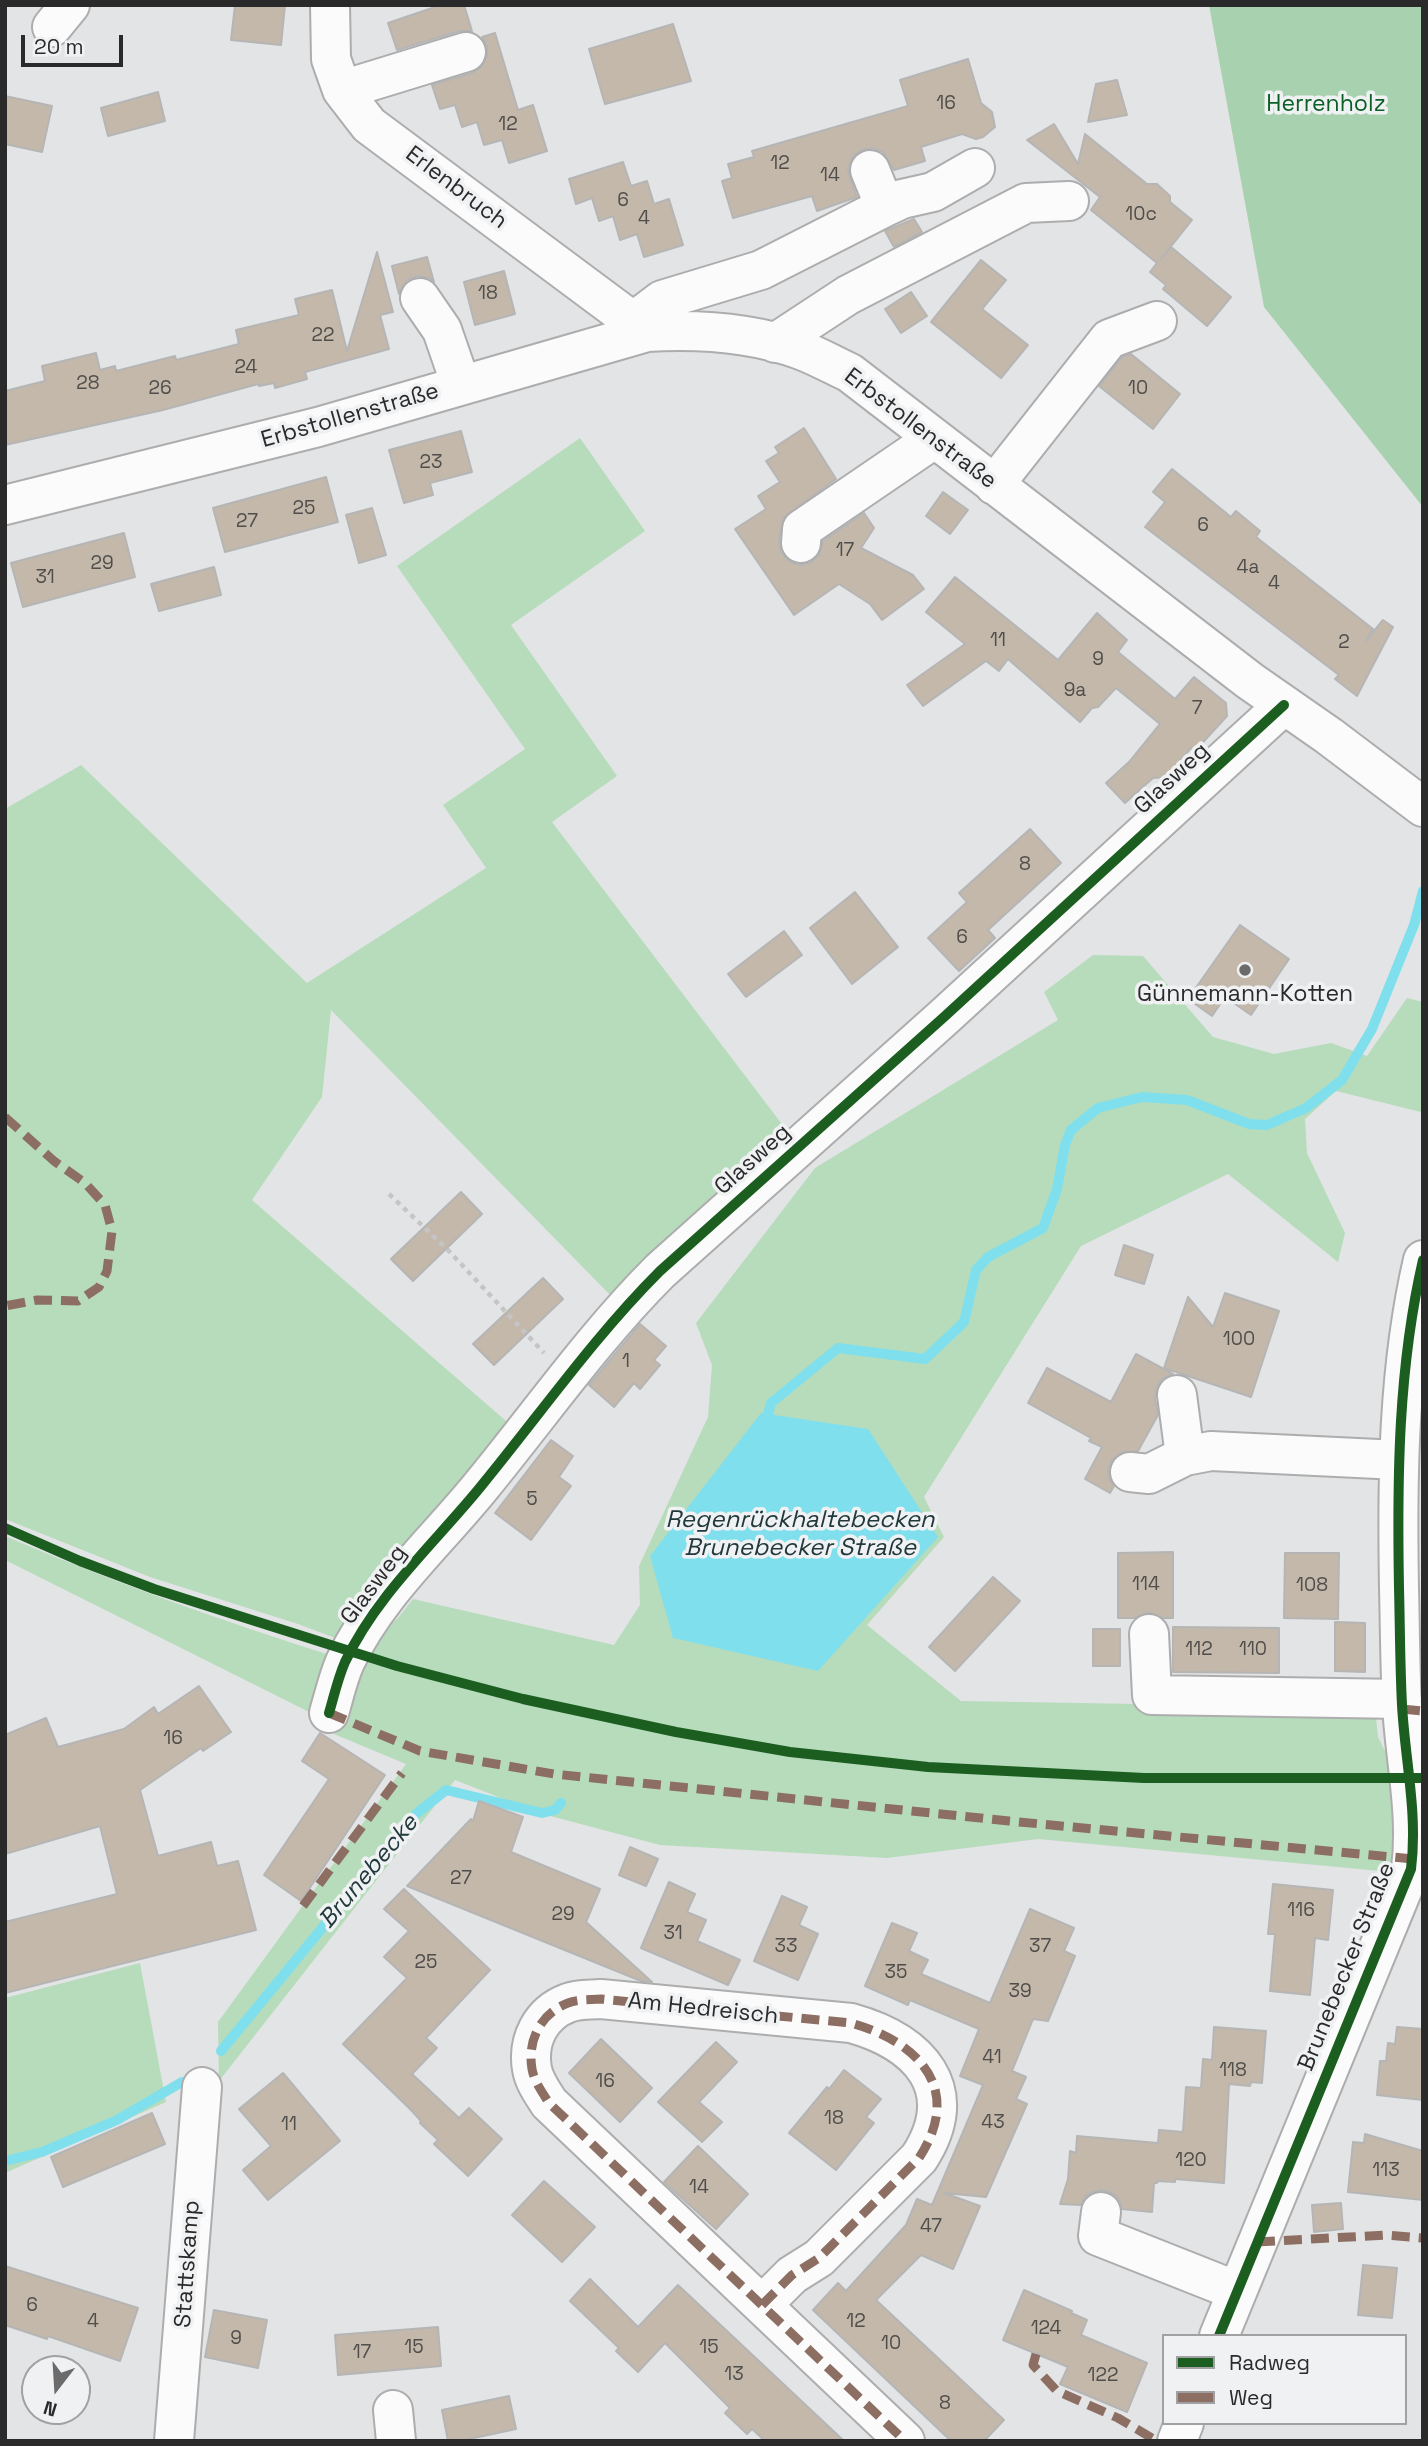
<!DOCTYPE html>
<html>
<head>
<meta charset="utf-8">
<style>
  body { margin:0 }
  #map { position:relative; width:1428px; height:2446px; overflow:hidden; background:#e3e4e5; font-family:"Space Grotesk",sans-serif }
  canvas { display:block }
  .frame { position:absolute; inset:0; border:7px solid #2a2a2b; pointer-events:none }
  .legend { position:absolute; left:1162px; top:2334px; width:245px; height:91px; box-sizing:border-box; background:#f0f1f3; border:2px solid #a1a1a3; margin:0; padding:9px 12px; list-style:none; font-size:21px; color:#2a2a2b }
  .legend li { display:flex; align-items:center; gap:14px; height:35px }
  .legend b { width:35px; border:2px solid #a1a1a3 }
  .north { position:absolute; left:21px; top:2355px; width:70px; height:70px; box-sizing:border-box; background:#f0f1f3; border:2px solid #a1a1a3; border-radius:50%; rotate:197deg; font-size:19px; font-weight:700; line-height:28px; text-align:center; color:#2a2a2b }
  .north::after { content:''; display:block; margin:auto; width:24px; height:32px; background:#6b6b6c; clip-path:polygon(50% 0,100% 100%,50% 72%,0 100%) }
  .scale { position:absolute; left:21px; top:35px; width:102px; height:32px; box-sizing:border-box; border:4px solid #2a2a2b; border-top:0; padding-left:9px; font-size:21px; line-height:24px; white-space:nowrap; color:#2a2a2b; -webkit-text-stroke:5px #f0f1f3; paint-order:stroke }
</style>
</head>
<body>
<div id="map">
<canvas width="1428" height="2446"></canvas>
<div class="frame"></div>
<ul class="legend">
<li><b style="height:9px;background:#1b5e20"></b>Radweg</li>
<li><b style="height:9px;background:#8d6e63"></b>Weg</li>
</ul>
<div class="north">N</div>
<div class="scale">20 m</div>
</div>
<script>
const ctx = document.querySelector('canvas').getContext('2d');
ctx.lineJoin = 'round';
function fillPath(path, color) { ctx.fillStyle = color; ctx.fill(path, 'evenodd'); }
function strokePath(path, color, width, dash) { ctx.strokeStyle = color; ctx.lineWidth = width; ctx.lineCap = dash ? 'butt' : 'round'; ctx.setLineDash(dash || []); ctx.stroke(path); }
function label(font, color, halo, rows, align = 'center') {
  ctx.font = font + ' "Space Grotesk",sans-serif'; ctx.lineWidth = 7; ctx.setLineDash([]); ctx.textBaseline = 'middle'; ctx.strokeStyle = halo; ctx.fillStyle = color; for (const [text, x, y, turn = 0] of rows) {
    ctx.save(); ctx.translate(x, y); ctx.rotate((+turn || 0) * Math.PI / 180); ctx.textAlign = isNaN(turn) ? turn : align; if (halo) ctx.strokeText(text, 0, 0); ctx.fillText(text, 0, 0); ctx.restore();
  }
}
fillPath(new Path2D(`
  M580 438 645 531 511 625 617 776 552 822 794 1140 616 1301 331 1010 322 1097 252 1200 514 1428 338 1639 298 1624 150 1577 5 1519V809L81 765 307 983 486 868 443 805 525 749 397 566Z
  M1093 955 1143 956 1213 1037 1274 1054 1331 1043 1367 1056 1407 998 1423 1002V1105L1421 1112 1336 1091 1305 1119 1307 1153 1345 1233 1338 1262 1228 1174 1081 1246 924 1497 944 1537 867 1625 961 1701 1375 1708 1378 1737 1391 1763 1396 1822 1391 1872 1038 1839 887 1858 660 1845 539 1813 455 1780 219 2081 218 2022 406 1764 334 1734 354 1694 368 1645 398 1618 413 1599 614 1645 640 1605 639 1566 708 1417 712 1365 696 1323 815 1168 1058 1020 1044 992Z
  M5 1536C113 1582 222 1621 333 1656L311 1713 5 1560Z
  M140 1963 166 2102 5 2173V1998Z`), '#b6dcbc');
fillPath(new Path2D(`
  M1209 5H1423V507L1264 307Z`), '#a8d2af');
fillPath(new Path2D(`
  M761 1413 868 1429 938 1537 818 1671 673 1638 650 1556Z`), '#80dfec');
strokePath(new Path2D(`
  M765 1425 771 1403 838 1348 925 1359 964 1322 976 1270 988 1257 1043 1228 1057 1189 1065 1145 1071 1130 1098 1108 1142 1097 1187 1100 1249 1124 1267 1125 1306 1108 1342 1080 1372 1029 1414 925 1423 891
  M221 2051 416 1814 446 1790 542 1813 555 1810 561 1803
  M5 2161 42 2152 117 2120 182 2082`), '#80dfec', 10);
const building = new Path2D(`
  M235 5H285L281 45 231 40Z
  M441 5H464L472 31H460L397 50 388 23Z
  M673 24 691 81 605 104 589 49Z
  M495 33 518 110 533 105 547 151 509 163 502 140 484 145 477 122 462 127 455 105 440 109 432 85 472 73 481 67 487 56V46L482 37Z
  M968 59 981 103 992 112 995 127 983 137 976 139 962 134 921 147 925 161 894 170 883 152 872 148 862 150 853 156 848 168 850 178 857 197 817 211 812 196 733 218 722 181 732 178 728 164 754 157 752 151 908 106 900 80Z
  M1117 80 1127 115 1088 122 1096 84Z
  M158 92 165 121 108 136 101 108Z
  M5 96 52 106 42 152 5 144Z
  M1054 124 1078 164 1085 134 1147 184H1157L1170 196V202L1192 220 1161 259 1171 247 1231 297 1207 326 1163 289 1166 285 1150 272 1157 263 1091 210 1100 197 1027 140Z
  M623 162 631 186 647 181 654 204 669 199 683 245 644 257 637 234 620 240 613 216 599 221 592 198 576 204 569 179Z
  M914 219 922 232 894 247 885 231Z
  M377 252 393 312 380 315 389 349 305 372 307 379 275 388 274 383 259 386 258 384 163 410 5 445V391L45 381 42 366 96 353 100 370 115 366 116 371 175 356 176 360 239 344 236 330 299 315 295 299 332 290 347 351Z
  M427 257 434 282 429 278 418 276 407 280 399 294 392 266Z
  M981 260 1006 280 982 309 1028 345 1001 378 931 322Z
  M504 271 515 314 475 325 464 282Z
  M911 292 927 316 901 333 885 309Z
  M1131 354 1180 394 1153 429 1099 386 1122 357Z
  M804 428 836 479 783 518 779 541 781 552 789 561 799 565 810 563 819 555 823 541 864 513 874 528 861 548 913 575 924 589 882 620 870 604 839 584 794 615 735 529 766 509 758 496 780 482 766 461 779 453 775 447Z
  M461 431 472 472 430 483 433 495 404 503 389 450Z
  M1172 469 1231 517 1236 511 1260 531 1256 537 1373 629 1365 642 1383 620 1393 627 1357 696 1335 679 1339 675 1145 527 1165 502 1153 492Z
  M326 477 338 522 225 552 213 508Z
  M943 492 968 510 950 534 926 516Z
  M372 508 386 555 359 563 346 515Z
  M124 533 135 577 23 607 11 563Z
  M214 567 221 595 159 611 151 584Z
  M955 577 1058 660 1097 613 1127 640 1118 652 1175 699 1194 677 1226 703 1227 716 1195 751 1191 748 1167 777 1153 778 1125 803 1106 783 1130 761 1160 724 1116 688 1098 707 1092 708 1080 722 1008 659 999 671 986 661 923 706 907 685 965 644 926 612Z
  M1030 829 1061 863 988 930 995 938 959 971 928 938 967 902 959 893Z
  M855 892 898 947 852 984 810 928Z
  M1240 925 1289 959 1251 1015 1225 997 1212 1016 1188 999Z
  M784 931 802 955 746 997 728 974Z
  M461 1192 482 1214 413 1281 391 1259Z
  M1124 1245 1153 1255 1144 1284 1115 1275Z
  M543 1278 563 1299 494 1365 473 1344Z
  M1225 1293 1279 1311 1251 1397 1164 1368 1188 1297 1213 1327Z
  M640 1324 666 1346 654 1360 660 1365 640 1389 634 1383 614 1407 589 1385Z
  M1136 1354 1173 1374 1163 1378 1157 1386 1155 1398 1158 1415 1138 1451 1122 1452 1112 1460 1108 1470 1110 1480 1114 1486 1110 1493 1085 1479 1102 1447 1089 1441 1091 1438 1028 1403 1047 1368 1111 1402Z
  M551 1440 573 1456 559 1477 571 1486 531 1540 495 1513Z
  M1173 1552V1618H1162L1149 1612 1135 1618H1118V1553Z
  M1285 1553H1339L1338 1619 1284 1618Z
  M993 1577 1020 1601 955 1671 929 1647Z
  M1335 1622 1365 1623V1672L1335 1671Z
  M1173 1627 1279 1628V1673L1173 1672Z
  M1093 1629H1120V1666H1093Z
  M199 1686 231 1732 203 1751 201 1748 140 1790 158 1856 211 1842 217 1866 238 1861 256 1930 5 1993V1922L117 1894 100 1826 5 1854V1735L46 1718 58 1747 124 1729 154 1707 158 1714Z
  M320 1733 385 1775 301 1901 264 1875 329 1779 302 1761Z
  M479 1801 523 1817 511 1852 600 1889 586 1922 652 1982 641 1981 407 1886 471 1819 473 1821Z
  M630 1847 658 1859 646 1886 619 1875Z
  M669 1882 695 1894 687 1912 706 1920 697 1941 740 1960 728 1985 641 1948Z
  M1273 1884 1333 1890 1328 1940 1315 1938 1310 1995 1270 1991 1275 1934H1268Z
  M404 1889 490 1970 426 2038 437 2048 412 2074 459 2118 469 2108 502 2139 468 2176 434 2144 438 2140 420 2123 421 2121 411 2110 343 2044 407 1978 384 1957 409 1931 384 1909Z
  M782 1896 807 1907 799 1925 818 1934 798 1980 754 1961Z
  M1030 1909 1074 1928 1064 1951 1075 1956 1048 2021 1033 2019 1012 2071 1026 2077 1016 2099 1027 2104 986 2197 944 2193 980 2206 953 2269 921 2255 876 2300 1004 2420 984 2441H951L813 2310 838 2283 846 2291 906 2225 917 2199 932 2205 983 2085 960 2076 979 2029 910 2000 908 2005 865 1986 892 1923 917 1933 909 1951 928 1960 921 1974 990 2003Z
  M1214 2027 1266 2031 1262 2083 1251 2082 1250 2086 1229 2084 1224 2183 1175 2179V2182L1157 2181V2183H1154L1152 2212 1122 2209 1121 2203 1115 2195 1103 2190 1092 2192 1084 2198 1081 2205 1060 2204 1068 2179 1070 2151 1076 2153 1077 2136 1158 2143 1159 2130 1183 2132 1186 2087 1201 2088 1203 2059 1212 2060Z
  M1397 2027 1423 2029V2100L1377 2095 1380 2061H1386L1388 2043 1395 2044Z
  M601 2039 652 2088 620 2122 569 2073Z
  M716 2042 737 2062 699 2102 722 2122 702 2142 658 2102Z
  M844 2070 881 2099 866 2117 874 2123 836 2170 789 2133 827 2087 829 2089Z
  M283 2073 340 2141 268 2200 243 2170 271 2146 239 2109Z
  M152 2113 165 2144 63 2187 51 2157Z
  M1365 2134 1423 2151V2200L1348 2192 1353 2142 1364 2143Z
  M698 2146 748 2194 716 2229 664 2182Z
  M544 2181 595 2227 562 2262 512 2215Z
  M1341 2203 1343 2229 1314 2232 1312 2205Z
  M1363 2265 1397 2268 1392 2318 1358 2315Z
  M5 2266 138 2308 120 2361 48 2336 47 2339 5 2325Z
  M590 2279 638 2327 678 2285 844 2441H765L752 2429 747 2434 725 2413 730 2408 665 2343 638 2372 616 2351 619 2348 570 2301Z
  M1024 2290 1072 2311 1071 2313 1087 2320 1081 2335 1147 2363 1127 2412 1060 2384 1068 2367 1003 2340Z
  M214 2310 267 2320 258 2368 205 2357Z
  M438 2327 441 2366 338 2375 335 2335Z
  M509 2396 516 2429 460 2441H448L442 2410Z`);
fillPath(building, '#c4b8ab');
strokePath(building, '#b5b5b5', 2);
const minor = new Path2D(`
  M330 5 331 59 342 90 369 125 647 332
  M52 27 70 5
  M342 90 466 52
  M885 207 902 199 933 192 975 168
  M420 298 442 330 461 385
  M633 322 662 300 761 270 885 207 870 170
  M775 343 848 295 1026 203 1069 201
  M994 485 1109 339 1157 321
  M5 505 318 427 647 332C698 329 751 332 801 350 817 356 833 365 850 373L1250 681 1329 736 1423 807
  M801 543 802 529 934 439
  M1177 1395 1185 1456
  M1130 1472 1149 1474 1185 1456 1211 1451 1399 1460
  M1149 1634 1152 1695 1402 1699
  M329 1713C334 1696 338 1678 345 1662 377 1594 436 1542 482 1485 541 1413 594 1337 660 1271L944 1017 1284 705
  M1101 2212 1098 2236 1237 2291
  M762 2305 792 2275 819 2258 919 2158C964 2089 919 2042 851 2023L601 1999C590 2000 578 1999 568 2003 541 2013 527 2040 532 2069 534 2081 542 2092 549 2103L905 2441
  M1219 2336 1411 1869C1418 1814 1405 1760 1402 1705 1400 1666 1400 1627 1399 1588 1397 1478 1398 1368 1423 1260
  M393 2410 396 2441
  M174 2441 202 2087
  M1177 2441 1184 2423`);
strokePath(minor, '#adadae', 42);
strokePath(new Path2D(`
  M389 1194 448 1250 544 1353`), '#c5c5c5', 4.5, [5, 5]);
strokePath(minor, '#fbfbfb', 38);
strokePath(new Path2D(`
  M5 1117 54 1161 85 1183 105 1205 112 1231 107 1271 99 1287 78 1301 37 1300 5 1306
  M1402 1709 1423 1711
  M329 1713 420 1751 554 1774 1009 1821 1413 1859
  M303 1906 402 1773
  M1257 2242 1386 2235 1423 2238
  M762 2305 792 2275 819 2258 919 2158C964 2089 919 2042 851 2023L601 1999C590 2000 578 1999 568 2003 541 2013 527 2040 532 2069 534 2081 542 2092 549 2103L905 2441
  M1036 2354 1033 2365 1057 2391 1118 2418 1157 2441`), '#8d6e63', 9, [18, 9]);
strokePath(new Path2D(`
  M5 1528 80 1561 154 1589 397 1666 523 1699 676 1732 790 1752 928 1767 1144 1778H1423
  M329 1713C334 1696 338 1678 345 1662 377 1594 436 1542 482 1485 541 1413 594 1337 660 1271L944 1017 1284 705
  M1219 2336 1411 1869C1418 1814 1405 1760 1402 1705 1400 1666 1400 1627 1399 1588 1397 1478 1398 1368 1423 1260`), '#1b5e20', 10);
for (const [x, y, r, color] of [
  [1245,970,7,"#6b6b6c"]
]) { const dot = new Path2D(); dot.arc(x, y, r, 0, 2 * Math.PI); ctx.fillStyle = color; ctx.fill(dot); strokePath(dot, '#f0f1f3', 2.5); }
label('19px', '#504e4b', null, [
  ["16",946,104],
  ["12",508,125],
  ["12",780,164],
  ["14",830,176],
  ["6",623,201],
  ["10c",1141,215],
  ["4",644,219],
  ["18",488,294],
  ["22",323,336],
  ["24",246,368],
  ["28",88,384],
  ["26",160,389],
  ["10",1138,389],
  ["23",431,463],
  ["25",304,509],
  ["27",247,522],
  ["6",1203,526],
  ["17",845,551],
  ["29",102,564],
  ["4a",1248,568],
  ["31",45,578],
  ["4",1274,584],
  ["11",998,641],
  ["2",1344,643],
  ["9",1098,660],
  ["9a",1075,691],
  ["7",1197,709],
  ["8",1025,865],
  ["6",962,938],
  ["100",1239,1340],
  ["1",626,1362],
  ["5",532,1500],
  ["114",1146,1585],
  ["108",1312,1586],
  ["112",1199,1650],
  ["110",1253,1650],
  ["16",173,1739],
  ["27",461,1879],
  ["116",1301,1911],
  ["29",563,1915],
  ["31",673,1934],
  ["33",786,1947],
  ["37",1040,1947],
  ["25",426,1963],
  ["35",896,1973],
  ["39",1020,1992],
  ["41",992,2058],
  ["118",1233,2071],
  ["16",605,2082],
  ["18",834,2119],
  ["43",993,2123],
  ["11",289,2125],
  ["120",1191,2161],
  ["113",1386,2171],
  ["14",699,2188],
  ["47",931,2227],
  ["6",32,2306],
  ["4",93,2322],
  ["12",856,2322],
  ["124",1046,2329],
  ["9",236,2339],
  ["10",891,2344],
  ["15",414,2348],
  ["15",709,2348],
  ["17",362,2353],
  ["13",734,2375],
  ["122",1103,2376],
  ["8",945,2404]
]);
label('23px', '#0a5f25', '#f0f1f3', [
  ["Herrenholz",1326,105]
]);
label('23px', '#2a2a2b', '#f0f1f3', [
  ["Erlenbruch",456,188,37],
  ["Erbstollenstraße",350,416,-16],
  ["Erbstollenstraße",920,429,37],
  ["Glasweg",1172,779,-43],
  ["Glasweg",753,1160,-42],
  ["Glasweg",374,1585,-53],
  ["Brunebecker Straße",1347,1967,-68],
  ["Am Hedreisch",703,2009,6],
  ["Stattskamp",188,2264,-86]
]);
label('23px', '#2a2a2b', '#f0f1f3', [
  ["Günnemann-Kotten",1245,995]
]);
label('italic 24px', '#21393c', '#f0f1f3', [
  ["Regenrückhaltebecken",800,1520],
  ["Brunebecker Straße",800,1548],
  ["Brunebecke",369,1872,-50]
]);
</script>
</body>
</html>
